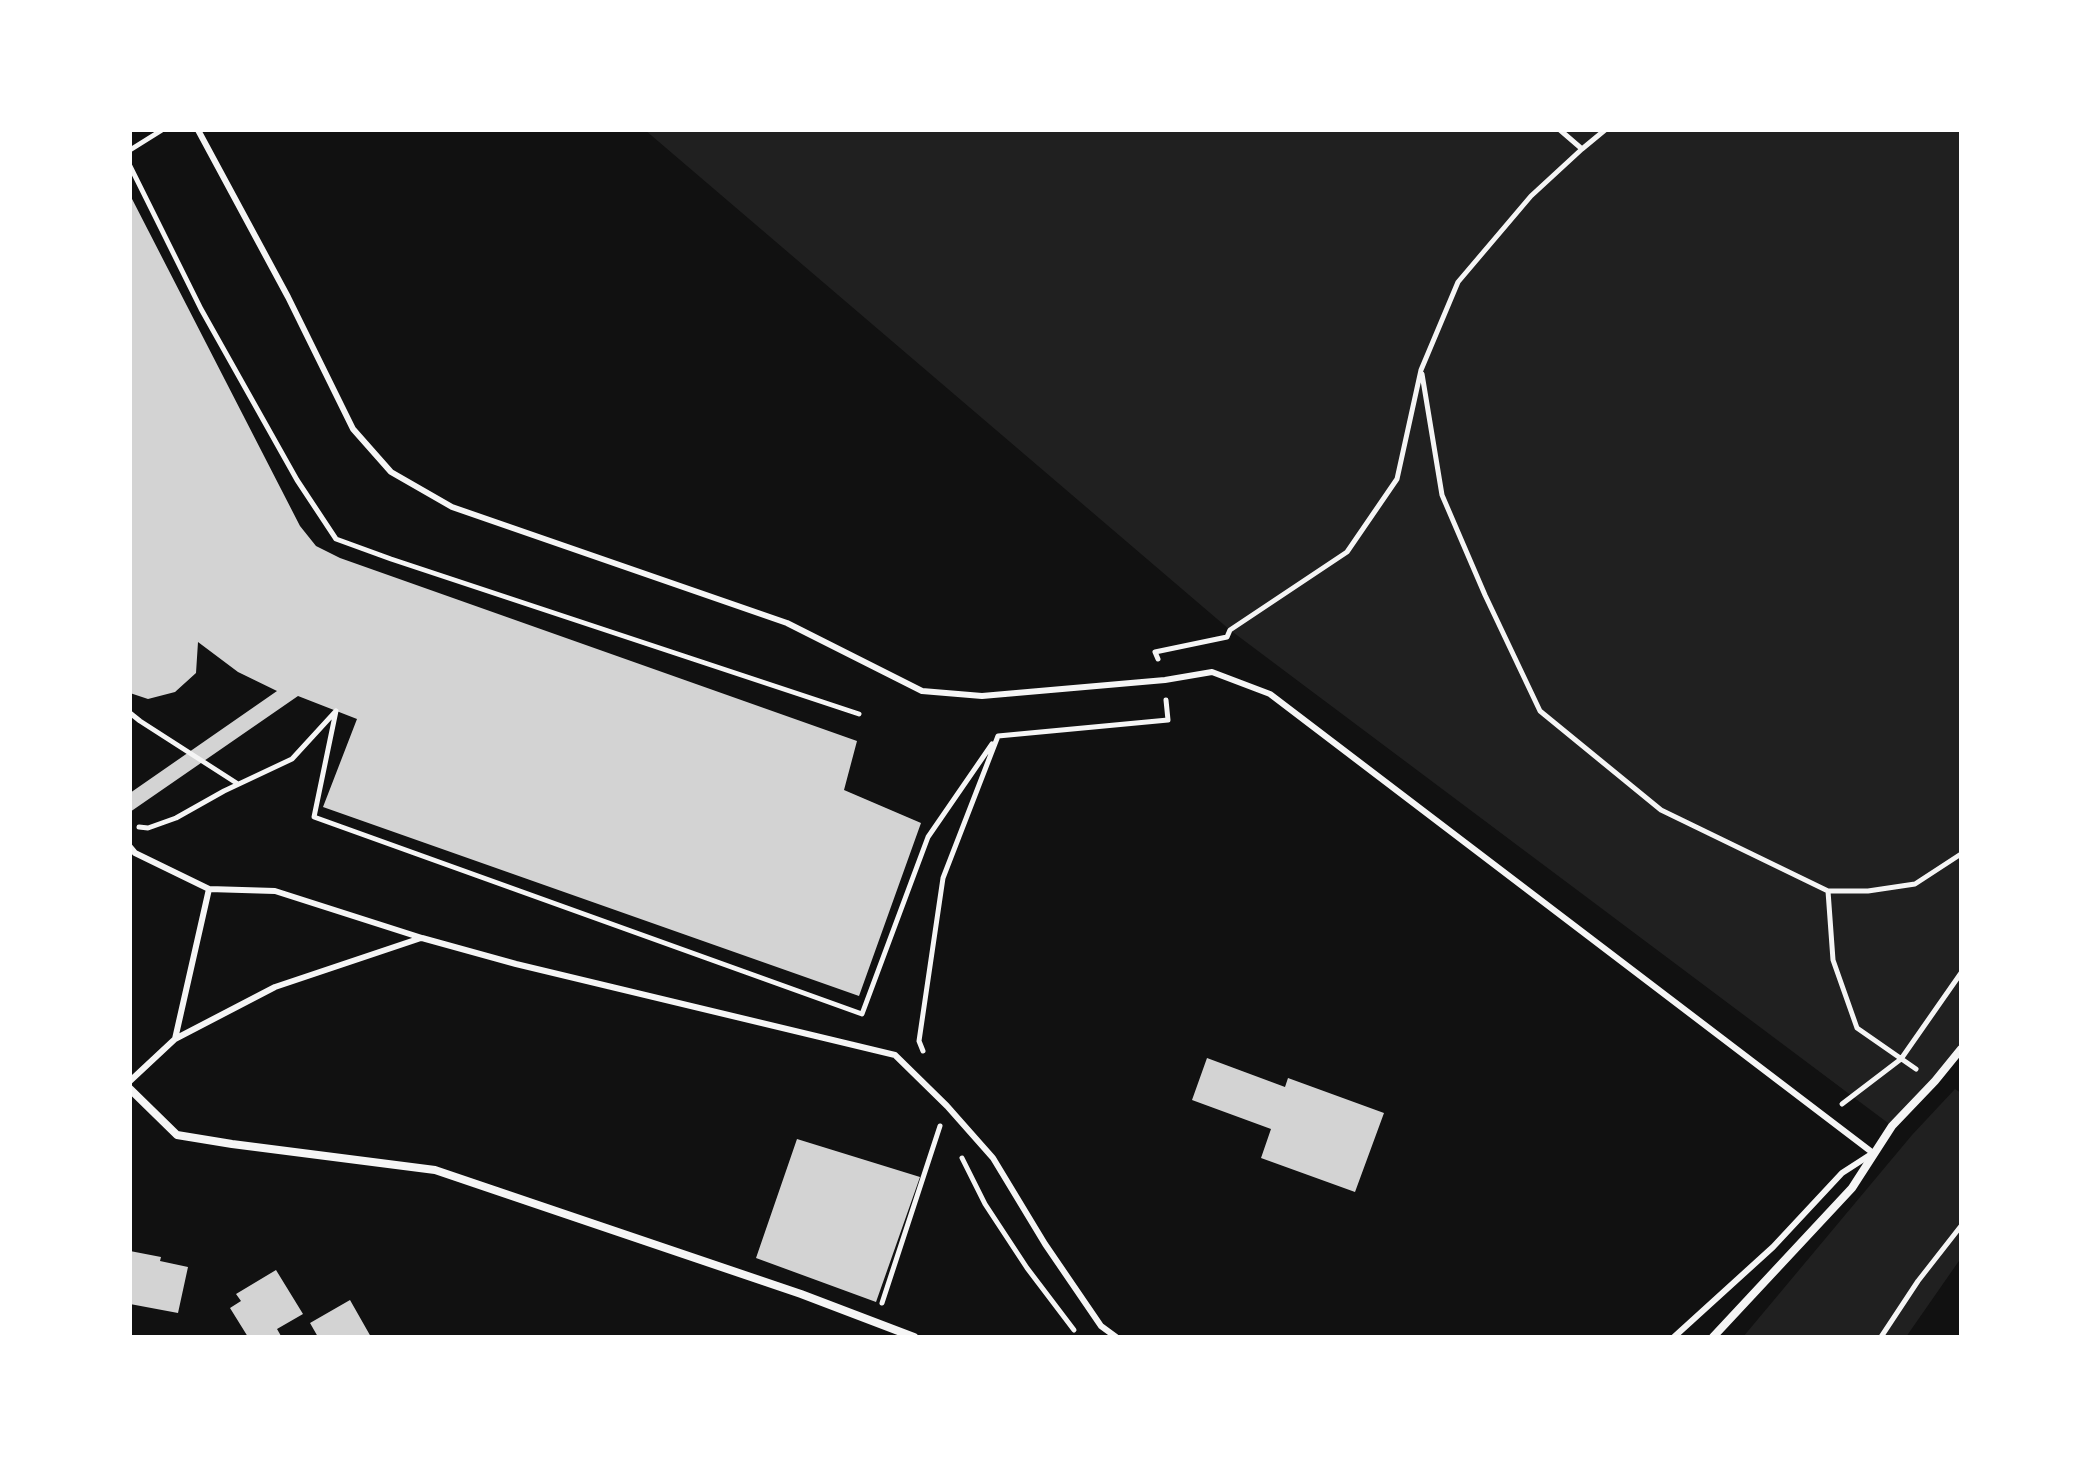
<!DOCTYPE html>
<html>
<head>
<meta charset="utf-8">
<style>
  body { margin:0 }
  #map { position:relative; width:2091px; height:1467px; overflow:hidden; background:#111; font-family:"Playfair Display",serif }
  canvas { display:block }
  .frame { position:absolute; inset:0; border:132px solid #fff; pointer-events:none }
</style>
</head>
<body>
<div id="map">
<canvas width="2091" height="1467"></canvas>
<div class="frame"></div>
</div>
<script>
const ctx = document.querySelector('canvas').getContext('2d');
ctx.lineJoin = 'round';
function fillPath(path, color) { ctx.fillStyle = color; ctx.fill(path, 'evenodd'); }
function strokePath(path, color, width, dash) { ctx.strokeStyle = color; ctx.lineWidth = width; ctx.lineCap = dash ? 'butt' : 'round'; ctx.setLineDash(dash || []); ctx.stroke(path); }
fillPath(new Path2D(`
  M645 130H1961V1049L1892 1126 1230 630Z
  M1955 1089 1961 1093V1258L1906 1337H1743L1912 1135Z`), '#202020');
fillPath(new Path2D(`
  M130 195 300 526 316 546 340 558 857 741 844 790 921 823 859 996 323 807 357 719 298 696 130 812V793L277 691 238 672 198 642 196 673 175 692 148 699 130 693Z
  M1207 1058 1285 1087 1288 1078 1384 1113 1355 1192 1261 1158 1271 1129 1192 1100Z
  M797 1139 920 1177 876 1302 756 1258Z
  M130 1251 161 1257 160 1261 188 1267 178 1313 130 1304Z
  M276 1270 303 1314 277 1329 281 1336 279 1337H248L230 1308 241 1301 236 1294Z
  M350 1300 371 1337H318L310 1323Z`), '#d3d3d3');
strokePath(new Path2D(`
  M1560 130 1582 149 1605 130
  M130 150 162 130
  M130 166 201 309 297 480 336 539 391 559 859 714
  M1422 374 1442 495 1485 595 1540 711 1661 810 1828 891 1833 960 1857 1028 1916 1069
  M1158 659 1155 652 1227 637 1230 630 1347 552 1397 479 1421 370 1458 282 1531 196 1582 149
  M336 711 314 817 862 1014 928 837 992 744
  M130 713 140 721 238 784
  M139 827 148 828 176 818 224 791 292 759 336 711
  M1828 891H1868L1915 884 1961 854
  M923 1051 919 1041 943 878 998 736 1168 720 1166 700
  M1842 1104 1901 1059 1961 973
  M962 1158 985 1204 1027 1268 1074 1330
  M882 1303 940 1126
  M1881 1337 1918 1281 1961 1226`), '#f5f5f5', 5);
strokePath(new Path2D(`
  M198 130 288 297 353 429 391 472 452 507 787 623 922 691 982 696 1165 680 1212 672 1270 694 1873 1153 1842 1173 1773 1247 1674 1337
  M130 847 135 853 209 889 275 891 422 938 516 964 895 1055 947 1106 993 1158 1045 1244 1101 1326 1116 1337
  M175 1039 209 889
  M130 1081 175 1039 275 987 421 938`), '#f5f5f5', 6);
strokePath(new Path2D(`
  M130 1089 177 1135 232 1144 435 1170 801 1294 914 1337
  M1713 1337 1852 1188 1892 1126 1935 1081 1961 1049`), '#f5f5f5', 8);
</script>
</body>
</html>
